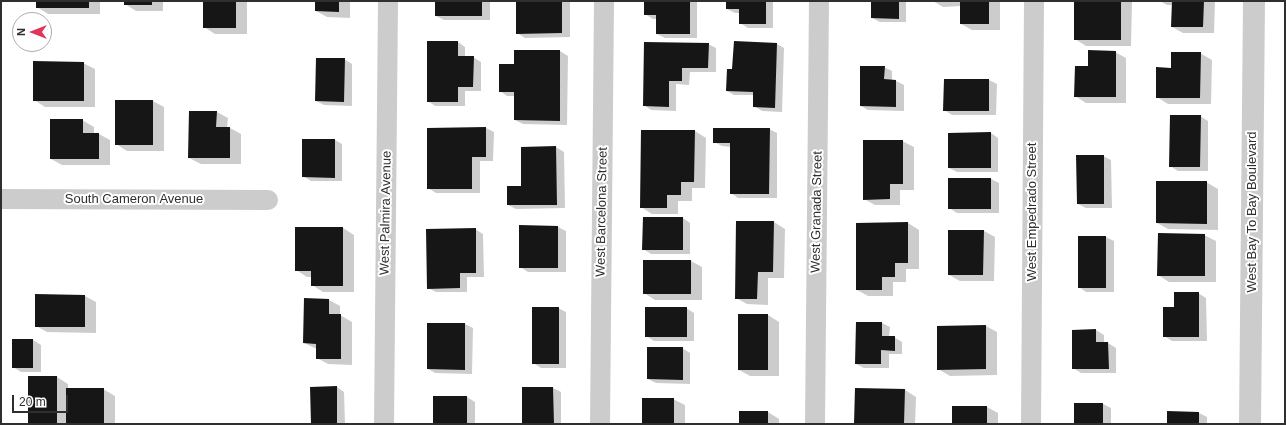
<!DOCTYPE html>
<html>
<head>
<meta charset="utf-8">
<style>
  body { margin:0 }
  #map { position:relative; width:1286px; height:425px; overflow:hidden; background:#fff; font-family:Helvetica,sans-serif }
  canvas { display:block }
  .frame { position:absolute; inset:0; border:2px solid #2f2f2f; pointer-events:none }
  .north { position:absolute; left:12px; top:12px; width:40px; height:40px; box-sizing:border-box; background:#fff; border:1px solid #acacac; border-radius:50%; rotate:270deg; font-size:11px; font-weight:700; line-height:16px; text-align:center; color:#2f2f2f }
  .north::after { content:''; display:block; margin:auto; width:14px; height:18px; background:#e2355b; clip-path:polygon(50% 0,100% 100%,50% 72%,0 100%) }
  .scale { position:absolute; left:12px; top:395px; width:56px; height:18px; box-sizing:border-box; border:2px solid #2f2f2f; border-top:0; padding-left:5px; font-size:12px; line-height:14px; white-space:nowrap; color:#2f2f2f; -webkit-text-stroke:3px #fff; paint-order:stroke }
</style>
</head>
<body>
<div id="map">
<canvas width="1286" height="425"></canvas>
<div class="frame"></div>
<div class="north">N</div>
<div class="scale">20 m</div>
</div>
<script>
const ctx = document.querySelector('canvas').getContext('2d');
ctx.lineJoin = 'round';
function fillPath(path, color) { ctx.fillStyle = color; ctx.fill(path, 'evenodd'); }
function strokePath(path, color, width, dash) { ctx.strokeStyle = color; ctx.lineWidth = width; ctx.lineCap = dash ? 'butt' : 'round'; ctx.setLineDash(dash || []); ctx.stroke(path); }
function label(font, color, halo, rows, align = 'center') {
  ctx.font = font + ' Helvetica,sans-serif'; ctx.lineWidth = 4; ctx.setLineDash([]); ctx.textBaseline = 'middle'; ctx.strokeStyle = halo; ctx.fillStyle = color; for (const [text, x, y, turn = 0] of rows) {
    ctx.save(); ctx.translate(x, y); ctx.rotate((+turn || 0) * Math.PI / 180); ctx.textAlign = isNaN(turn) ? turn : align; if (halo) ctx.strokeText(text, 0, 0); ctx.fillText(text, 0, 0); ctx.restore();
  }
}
fillPath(new Path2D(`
  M37 1H100V14H48L37 7Z
  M125 1H163V11H136L125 4Z
  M204 1H247V34H215L204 27Z
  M316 1H350V18L327 17 316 11Z
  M436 1H490V20H444L436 16Z
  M517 1H570V37L525 38 517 33Z
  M645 1H697V38H665L657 34V19H653L645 14Z
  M727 1H773V28H748L740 23V13H735L727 9Z
  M872 1H906V22H880L872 18Z
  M933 1H1000V30H972L961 24V6L943 7Z
  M1075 1H1132L1131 46H1086L1075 39Z
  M1160 1H1215L1214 33H1183L1172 27 1173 5H1167Z
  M458 42 465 47V57H473L481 62V91H465V106H435L428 101Z
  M645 43 708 44 716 48V72H690L689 85 676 84V111L651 110 644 105Z
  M777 44 784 48 782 112 762 111 754 106V95H734L727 91 733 70Z
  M515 51H560L568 56 567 125 523 124 515 120V96H507L500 91 515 65Z
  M1115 52 1126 58V103H1086L1075 96 1089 67Z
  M1200 53 1212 60 1211 104H1168L1157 97 1172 69Z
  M344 59 352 64V106L324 105 316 101Z
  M83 63 95 69V107H45L34 100Z
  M884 67 892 71V81H896L904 85V111L868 110 861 106Z
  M989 80 997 84 996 115H952L944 110Z
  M153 101 164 107V151H127L116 144Z
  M217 112 228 118 227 128H230L241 134V164H201L189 158Z
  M1200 116 1208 121V171H1178L1170 166Z
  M82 120 94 127V134H99L110 140V165H62L51 159Z
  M486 128 494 132 493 161H480V193H436L428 188V129Z
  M769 129 777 133V198H738L731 193V147L722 146 714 142Z
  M695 131 706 138 705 188H692V201H678V214H652L641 207Z
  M991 133 998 138V172H957L949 168Z
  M335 140 342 144V181H311L303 176Z
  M902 141 914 147V190H900V205H875L864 199Z
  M556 147 564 152 565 208 516 209 508 205Z
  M1103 156 1111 160 1112 208H1086L1078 204Z
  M949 179H991L999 183V213H957L949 208Z
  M1206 182 1218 189V230L1168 229 1157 223Z
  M683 218 690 223V254H651L643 249Z
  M774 222 785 229 784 278H768V305L747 304 736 298Z
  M908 223 919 230V269H906V282H893V296H868L857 290Z
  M520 226 558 227 566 231V272H528L520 267Z
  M296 228H343L354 235V292H323L312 285V277H307L296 270Z
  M475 229 483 234 484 277H467V292H436L428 288Z
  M984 231 995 237 994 281H960L949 275Z
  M1204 235 1216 241V282H1169L1158 275Z
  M1106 237 1114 241V292H1086L1079 287Z
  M691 261 702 267V300H655L644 293Z
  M1198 293 1206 298 1207 341H1172L1164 336Z
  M85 296 96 302V333L47 332 36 326Z
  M329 300 340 306V315L352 322V365L328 364 317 358V349L304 343Z
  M558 308 566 312V368H541L533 363Z
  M686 308 694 313V341H654L646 336Z
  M768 315 779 322V376H750L739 370Z
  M882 323 890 327 889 337H894L902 342V354H889V368H864L856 364Z
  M465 324 473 328 472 374 435 373 428 369Z
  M986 326 997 332V375L950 376 938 369V327Z
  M1096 330 1104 335V343H1108L1116 348V373H1081L1073 368Z
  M33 340 41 345V372H21L13 367Z
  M682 348 690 353V384L656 383 648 379Z
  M57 377 68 384V389H103L115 396V424H29Z
  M337 387 344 392 345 424H312Z
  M523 388H553L561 392V424H523Z
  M905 390 916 397 915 424H855Z
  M434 397H467L475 402V424H434Z
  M673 399 685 405V424H643Z
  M1103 404 1111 408V424H1075Z
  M987 407 998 413V424H953Z
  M768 412 779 419V424H740Z
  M1168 412 1199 413 1207 417V424H1168Z`), '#0003');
fillPath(new Path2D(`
  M36 1H89V8H36Z
  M124 1H152V5H124Z
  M203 1H236V28H203Z
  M315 1H339V12L315 11Z
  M435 1H482V16H435Z
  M516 1H562V33L516 34Z
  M644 1H690V34H656V15H644Z
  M726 1H766V24H739V9H726Z
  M871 1H899V19L871 18Z
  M960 1H989V24H960Z
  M1074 1H1121V40H1074Z
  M1172 1H1204L1203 27H1171Z
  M427 41H458V56H474L473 87H458V102H427Z
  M734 41 777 43 775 108 753 107V92L726 91 727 69H732Z
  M644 42 709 43 708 68H682V81H669V107L643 106Z
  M514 50H560V121L514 120V92H499V64H514Z
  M1088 50 1116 51V97H1074L1075 66H1088Z
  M1171 52H1201L1200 98H1156V67L1171 68Z
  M316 58H345L344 102 315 101Z
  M33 61 84 62V101H33Z
  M860 66H885L884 79 896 80V107L860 106Z
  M944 79H989V111H943Z
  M115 100H153V145H115Z
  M189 111H217L216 127H230V158H188Z
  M1170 115H1201L1200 167H1169Z
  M50 119H83V133H99V159H50Z
  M486 127V157H472V189H427V128Z
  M713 128H770L769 194H730V143H713Z
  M641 130H695L694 182H681V195H667V208H640Z
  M991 132V168H948V133Z
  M302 139H335V178L302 177Z
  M863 140H903V184H890V199L863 200Z
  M556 146 557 205H507V186H521V147Z
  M1076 155H1104V204H1077Z
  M948 178H991V209H948Z
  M1156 181H1207V224L1156 223Z
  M643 217H683V250H642Z
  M736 221H774L773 272H758L757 299H735Z
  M908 222V263H895V277H882V290H856V223Z
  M519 225 558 226V268H519Z
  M295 227H343V286H311V271H295Z
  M476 228V273H460V288L427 289 426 229Z
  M948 230H984L983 275H948Z
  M1158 233 1205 234V276H1157Z
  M1078 236H1106V288H1078Z
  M643 260H691V294H643Z
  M1174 292H1199V337H1163V307H1174Z
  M35 294 85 295V327H35Z
  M304 298 329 299V314H341V359H316V344L303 343Z
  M532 307H559V364H532Z
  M645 307H687V337H645Z
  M738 314H768V370H738Z
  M856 322H882V336H895V351L881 350V364H855Z
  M427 323H465V370L427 369Z
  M986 325V369L937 370V326Z
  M1096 329V342H1108L1109 369H1072V330Z
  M12 339H33V368H12Z
  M647 347H683V380L647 379Z
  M28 376H57V424H28Z
  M337 386V424H311L310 387Z
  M522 387H553L554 424H522Z
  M66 388H104V424H66Z
  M855 388 905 389 904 424H854Z
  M433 396H467V424H433Z
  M642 398H674V424H642Z
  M1074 403H1103V424H1074Z
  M952 406H987V424H952Z
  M739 411H768V424H739Z
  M1167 411 1199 412V424H1167Z`), '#161616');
strokePath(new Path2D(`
  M1 199 268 200
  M384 424 388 1
  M600 424 604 1
  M815 424 819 1
  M1031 424 1034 1`), '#ccc', 20);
strokePath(new Path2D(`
  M1250 424 1254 1`), '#ccc', 22);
label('13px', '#2f2f2f', '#fff', [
  ["South Cameron Avenue",134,199],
  ["West Barcelona Street",602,212,-89],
  ["West Granada Street",817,212,-89],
  ["West Empedrado Street",1032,212,-90],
  ["West Bay To Bay Boulevard",1252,212,-90],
  ["West Palmira Avenue",386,213,-89]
]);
</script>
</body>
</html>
